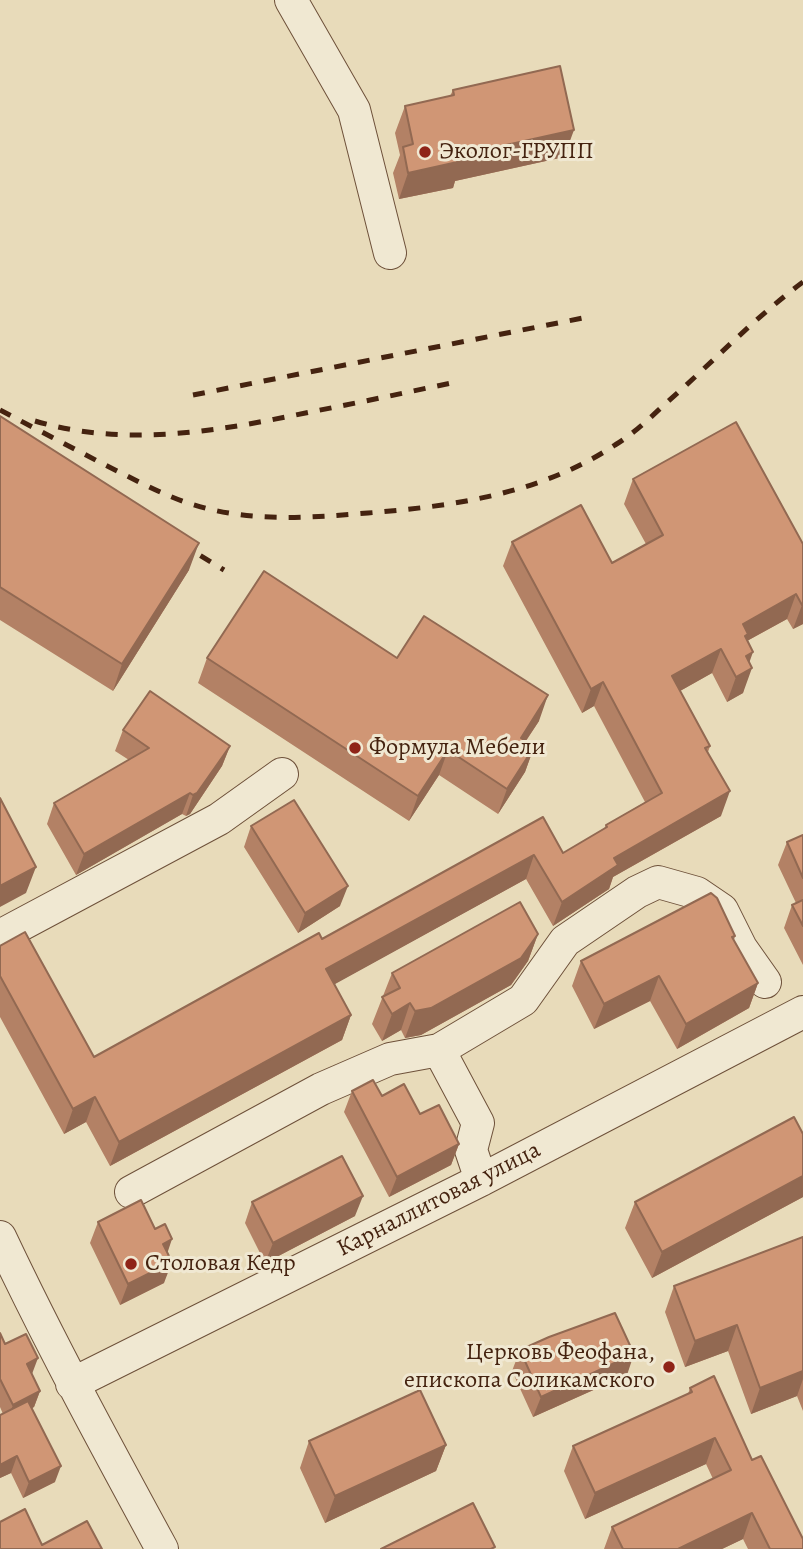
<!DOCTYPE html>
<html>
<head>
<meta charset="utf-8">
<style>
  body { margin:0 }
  canvas { display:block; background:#e8dbba }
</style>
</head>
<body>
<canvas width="803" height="1549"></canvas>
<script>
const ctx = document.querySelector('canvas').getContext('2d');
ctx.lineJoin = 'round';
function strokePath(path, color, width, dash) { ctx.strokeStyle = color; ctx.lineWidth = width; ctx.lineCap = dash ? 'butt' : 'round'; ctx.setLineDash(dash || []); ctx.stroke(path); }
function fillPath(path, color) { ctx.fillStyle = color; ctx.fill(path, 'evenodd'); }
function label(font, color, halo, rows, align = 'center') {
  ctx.font = font + ' Alegreya,serif'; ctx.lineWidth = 6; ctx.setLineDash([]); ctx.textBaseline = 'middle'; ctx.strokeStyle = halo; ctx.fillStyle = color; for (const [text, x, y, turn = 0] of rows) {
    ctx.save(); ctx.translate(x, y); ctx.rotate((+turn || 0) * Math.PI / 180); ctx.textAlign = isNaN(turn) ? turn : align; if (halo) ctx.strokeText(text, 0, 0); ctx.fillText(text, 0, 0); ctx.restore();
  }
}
const minor = new Path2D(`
  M291 0 354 110 390 253
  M0 936 219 819 282 774
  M439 1050 478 1123 471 1150 481 1180
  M131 1192 321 1089 390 1059 439 1050 523 1000 565 941 637 892 658 882 697 893 722 910 741 948 765 982
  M0 1237C50 1343 106 1446 162 1549
  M72 1384 481 1180 803 1012`);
strokePath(minor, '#6e513a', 34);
strokePath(minor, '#f0e8d2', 32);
strokePath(new Path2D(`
  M193 395 588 317
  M0 410C34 428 69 446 103 464 130 477 157 492 185 502 246 523 304 518 368 513 454 506 541 494 615 445 633 434 649 419 664 405 711 364 753 319 803 282
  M35 421C126 448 219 431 310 412 357 403 404 393 451 383
  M180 543 224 570`), '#452310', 5, [12, 12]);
fillPath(new Path2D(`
  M453 90 564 157 455 181 453 188 399 199 393 173 400 155 395 133 405 106 450 96Z
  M0 416 189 570 113 691 0 620Z
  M633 479 803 544V624L793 629 787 619 747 641 749 663 743 693 727 702 712 673 680 691 710 746 708 752 721 816 613 877 609 889 553 926 526 879 334 984 351 1015 342 1040 110 1166 86 1122 64 1134 0 1017V946L94 1057 322 939 543 817 563 853 604 829 606 825 645 802 594 706 582 713 503 566 512 542 612 563 646 544 624 504Z
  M207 658H397L539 721 526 741 534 747 525 772 498 814 439 775 409 821 198 683Z
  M123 730 230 746 222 766 190 814 186 816 182 814 76 875 47 824 54 803 129 760 115 751Z
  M251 826 340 906 298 933 244 847Z
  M803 835V965L784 928 792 905 796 903 778 865 787 842Z
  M538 934 528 961 511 985 421 1035 405 1038 401 1030 382 1041 372 1024 392 973Z
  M735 936 734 940 758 983 749 1008 677 1049 650 1001 594 1029 572 986 581 961Z
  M352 1091 382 1096 420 1114 459 1144 451 1165 389 1197 344 1112Z
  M803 1134V1197L652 1278 625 1228 635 1202Z
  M252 1202 355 1216 265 1263 245 1223Z
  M98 1222 167 1253 164 1283 120 1305 90 1243Z
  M803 1237V1411L797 1396 751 1414 728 1351 685 1367 665 1312 674 1286Z
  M0 1333 5 1344 32 1374 40 1391 34 1407 32 1408 55 1482 23 1498 11 1473 0 1478V1415L3 1414 0 1407Z
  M520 1350 627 1375 533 1417 512 1371Z
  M690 1388 752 1460 803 1549H748L743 1539 722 1549H604L612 1527 713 1479 706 1464 585 1519 564 1471 573 1446 688 1394Z
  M309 1441 446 1445 436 1471 325 1523 300 1468Z`), '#b38165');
fillPath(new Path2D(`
  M574 130 564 157 455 181 453 188 399 199 408 173 461 155Z
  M199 543 189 570 113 691 122 664Z
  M796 594 787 619 745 642 743 624Z
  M803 604V624L793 629 802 605Z
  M721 649 712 673 664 700 672 676Z
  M753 652 746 672 752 668 743 693 727 702 736 677 746 656Z
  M603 682 594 706 582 713 591 689Z
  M548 695 539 721 511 763 521 738Z
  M230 746 222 766 190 814 186 816 193 795Z
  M534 747 525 772 498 814 507 789Z
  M448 750 439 775 409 821 418 796Z
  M730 791 721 816 613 877 609 889 553 926 562 902 614 858Z
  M190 793 182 814 76 875 84 854Z
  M534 855 526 879 317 994 326 969Z
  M36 867 26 893 0 907V886Z
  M348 886 340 906 298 933 305 913Z
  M538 934 528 961 511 985 421 1035 405 1038 415 1011Z
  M659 976 650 1001 594 1029 604 1004Z
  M758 983 749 1008 677 1049 686 1024Z
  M410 1003 401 1030 382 1041 392 1014Z
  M351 1015 342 1040 110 1166 119 1142Z
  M95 1097 86 1122 64 1134 73 1109Z
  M459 1144 451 1165 389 1197 397 1177Z
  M803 1176V1197L652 1278 662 1252Z
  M363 1196 355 1216 265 1263 273 1243Z
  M172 1239 165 1260 163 1244Z
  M172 1262 164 1283 120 1305 128 1284Z
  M737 1325 728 1351 685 1367 695 1341Z
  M634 1354 627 1375 533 1417 541 1397Z
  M38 1358 32 1374 27 1364Z
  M803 1371V1379L797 1396 751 1414 760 1388Z
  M40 1391 34 1407 7 1421 13 1405Z
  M715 1438 706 1464 585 1519 595 1493Z
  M446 1445 436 1471 325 1523 335 1496Z
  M17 1456 11 1473 0 1478V1465Z
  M61 1466 55 1482 23 1498 29 1482Z
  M752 1513 743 1539 722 1549H678Z`), '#926952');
const building = new Path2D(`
  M560 66 574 130 461 155 462 161 408 173 403 147 413 144 405 106 454 95 453 90Z
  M0 416 199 543 122 664 0 587Z
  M736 422 803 544V604L802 605 796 594 743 624 748 634 745 636 753 652 746 656 752 668 736 677 721 649 672 676 710 746 705 748 730 791 614 858 618 865 562 902 534 855 326 969 351 1015 119 1142 95 1097 73 1109 0 976V946L25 932 94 1057 319 933 322 939 543 817 563 853 607 827 606 825 662 793 603 682 591 689 512 542 581 505 612 563 663 535 633 479Z
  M264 571 397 658 424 616 548 695 521 738 534 747 507 789 448 750 418 796 207 658Z
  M150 691 230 746 197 793 193 795 190 793 84 854 54 803 149 748 123 730Z
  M0 798 36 867 0 886Z
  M294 800 348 886 305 913 251 826Z
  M803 835V878L787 842Z
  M711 893 717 898 735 936 732 937 758 983 686 1024 659 976 604 1004 581 961Z
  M803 900V926L792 905Z
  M520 902 538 934 521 958 431 1008 415 1011 410 1003 392 1014 382 997 400 988 392 973Z
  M373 1080 382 1096 404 1084 420 1114 439 1105 459 1144 397 1177 352 1091Z
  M794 1117 803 1134V1176L662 1252 635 1202Z
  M342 1156 363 1196 273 1243 252 1202Z
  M141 1200 155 1229 165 1224 172 1239 163 1244 172 1262 128 1284 98 1222Z
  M803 1237V1371L760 1388 737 1325 695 1341 674 1286Z
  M615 1313 634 1354 541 1397 520 1350 549 1337Z
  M0 1333 5 1344 26 1334 38 1358 27 1364 40 1391 13 1405 0 1379Z
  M714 1376 752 1460 761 1456 803 1539V1549H770L752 1513 678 1549H623L612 1527 731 1470 715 1438 595 1493 573 1446 692 1392 690 1388Z
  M420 1390 446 1445 335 1496 309 1441Z
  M28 1401 61 1466 29 1482 17 1456 0 1465V1415Z
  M473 1503 495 1547 491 1549H381Z
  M25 1509 42 1545 87 1521 102 1549H0V1522Z`);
fillPath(building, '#d09675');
strokePath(building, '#926952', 2);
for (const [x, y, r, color] of [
  [425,152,7,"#8f2418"],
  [355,748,7,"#8f2418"],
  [131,1264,7,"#8f2418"],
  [669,1367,7,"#8f2418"]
]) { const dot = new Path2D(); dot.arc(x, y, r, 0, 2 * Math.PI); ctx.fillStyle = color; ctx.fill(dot); strokePath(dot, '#f0e8d2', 2.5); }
label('24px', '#452310', '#f0e8d2', [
  ["Эколог-ГРУПП",439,152],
  ["Формула Мебели",369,748],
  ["Столовая Кедр",145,1264],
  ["Церковь Феофана,",655,1353,"right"],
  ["епископа Соликамского",655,1381,"right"]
], 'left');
label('24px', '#452310', '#f0e8d2', [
  ["Карналлитовая улица",439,1200,-27]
]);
</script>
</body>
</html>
